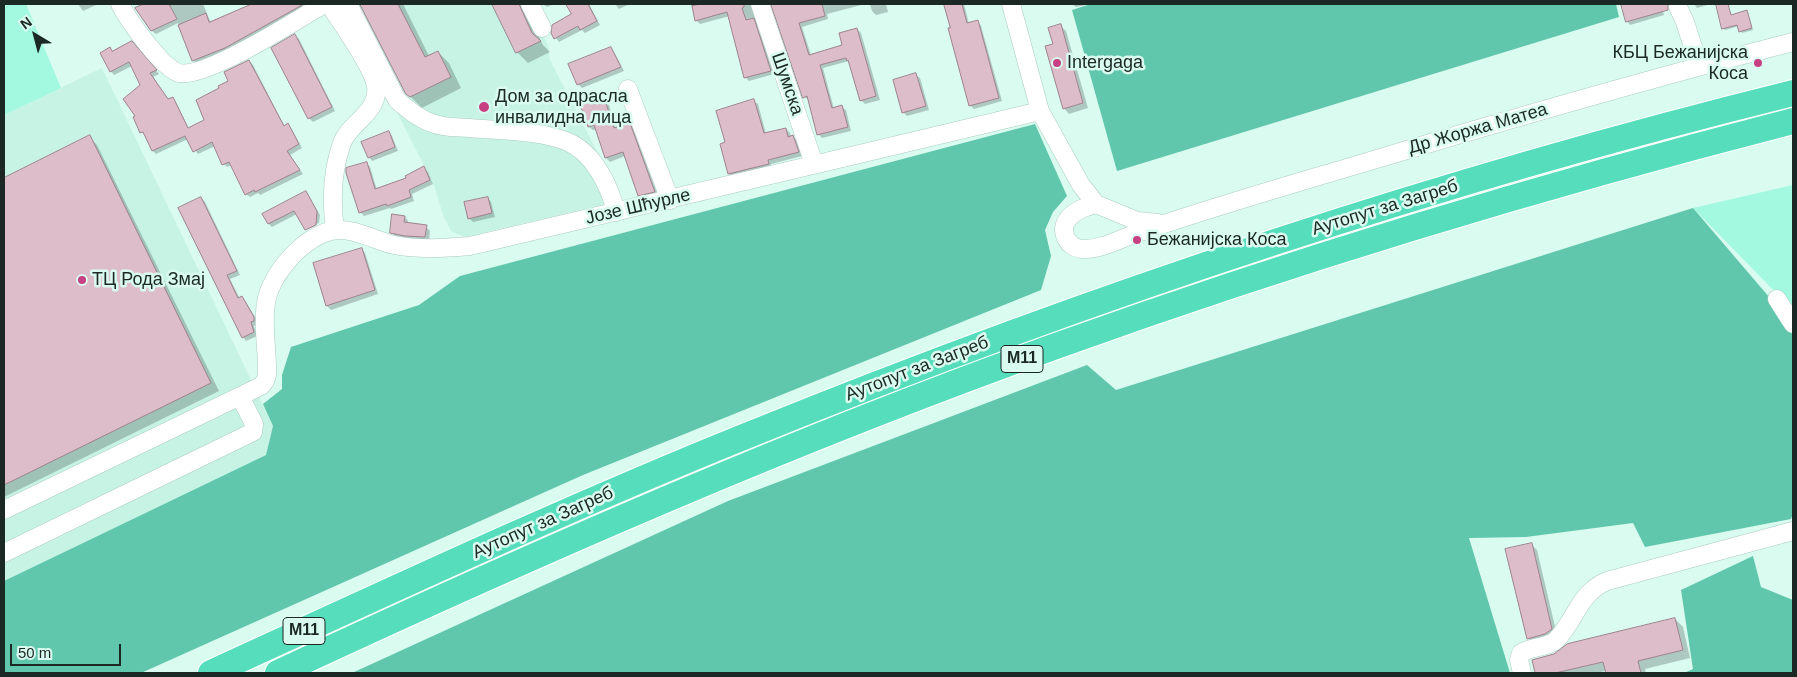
<!DOCTYPE html>
<html>
<head>
<meta charset="utf-8">
<style>
  body { margin:0 }
  #map { position:relative; width:1797px; height:677px; overflow:hidden; background:#d9fbf0; font-family:Arial,sans-serif }
  canvas { display:block }
  .frame { position:absolute; inset:0; border:5px solid #1b2824; pointer-events:none }
  .north { position:absolute; left:10px; top:10px; width:50px; height:50px; -webkit-text-stroke:4px #d9fbf0; paint-order:stroke; rotate:323deg; font-size:14px; font-weight:700; line-height:20px; text-align:center; color:#1b2824 }
  .north::after { content:''; display:block; margin:auto; width:18px; height:22px; background:#1b2824; clip-path:polygon(50% 0,100% 100%,50% 72%,0 100%) }
  .scale { position:absolute; left:10px; top:644px; width:111px; height:22px; box-sizing:border-box; border:2px solid #1b2824; border-top:0; padding-left:6px; font-size:15px; line-height:18px; white-space:nowrap; color:#1b2824; -webkit-text-stroke:4px #d9fbf0; paint-order:stroke }
</style>
</head>
<body>
<div id="map">
<canvas width="1797" height="677"></canvas>
<div class="frame"></div>
<div class="north">N</div>
<div class="scale">50 m</div>
</div>
<script>
const ctx = document.querySelector('canvas').getContext('2d');
ctx.lineJoin = 'round';
function fillPath(path, color) { ctx.fillStyle = color; ctx.fill(path, 'evenodd'); }
function strokePath(path, color, width, dash) { ctx.strokeStyle = color; ctx.lineWidth = width; ctx.lineCap = dash ? 'butt' : 'round'; ctx.setLineDash(dash || []); ctx.stroke(path); }
function label(font, color, halo, rows, align = 'center') {
  ctx.font = font + ' Arial,sans-serif'; ctx.lineWidth = 5; ctx.setLineDash([]); ctx.textBaseline = 'middle'; ctx.strokeStyle = halo; ctx.fillStyle = color; for (const [text, x, y, turn = 0] of rows) {
    ctx.save(); ctx.translate(x, y); ctx.rotate((+turn || 0) * Math.PI / 180); ctx.textAlign = isNaN(turn) ? turn : align; if (halo) ctx.strokeText(text, 0, 0); ctx.fillText(text, 0, 0); ctx.restore();
  }
}
fillPath(new Path2D(`
  M342 4H527L548 45 550 60 622 200 465 237 451 231 443 215 434 185Z
  M102 68 273 426 266 455 4 581V115Z`), '#c7f3e5');
fillPath(new Path2D(`
  M4 4H26L61 88 4 115Z
  M1793 185V310L1693 208Z`), '#a2f9e0');
fillPath(new Path2D(`
  M1091 4H1616L1619 17 1117 171 1072 10Z
  M1035 124 1067 196 1053 212 1045 230 1051 256 1041 290 583 475 141 673H4V581L266 455 273 426 263 404 282 389V375L291 347 419 305 460 276Z
  M1693 208 1793 325V514L1791 519 1645 547 1633 523 1526 537 1469 538 1510 673H352L728 501 1087 365 1116 390Z
  M1753 556 1761 587 1793 600V673H1684L1693 669 1681 590Z`), '#60c7ac');
fillPath(new Path2D(`
  M78 4H98L83 11Z
  M144 4H203L211 23 249 6 248 4H265L266 6 269 4H300L304 10 229 52 197 64 193 60 178 23 156 34 152 31Z
  M361 4H403L429 56 438 52 449 63 461 88 422 108 407 93Z
  M493 4H530L531 21 543 45 550 52 528 63 517 52Z
  M543 4H554L547 7Z
  M567 4H589L600 25 585 33 582 30 559 42 556 38 573 15Z
  M615 4H630L619 9Z
  M691 4H754L753 12 774 74 749 81 746 78 730 16 700 24 696 20Z
  M772 4H787L788 6 797 4H865L827 14 828 19 802 27 811 55 844 46 857 29 861 33 880 100 865 104 861 100 849 61 823 68 834 109 842 107 846 110 851 131 822 138 818 134 809 100 804 97Z
  M870 4H886L888 12 876 15 872 11Z
  M945 4H964L969 24 978 22 981 26 1002 101 974 109 970 105Z
  M1072 4H1091L1076 7Z
  M1622 4H1661L1664 15 1630 25 1627 21Z
  M1694 4H1711L1697 8Z
  M1729 9 1732 16 1747 12 1753 30 1742 33 1739 26 1725 30 1723 28Z
  M1061 26 1066 31 1088 108 1069 114 1064 108 1054 45Z
  M295 36 299 39 335 111 313 122 309 118Z
  M135 46 159 74 153 77 169 100 172 98 176 102 189 129 206 121 230 82 249 61 253 65 285 127 288 125 291 128 302 148 290 155 303 174 260 195 258 193 250 197 246 194 232 165 227 167 224 164 215 146 198 154 188 139 156 154 153 151 146 135 141 132 137 116 141 86 132 66 114 75 111 71 110 49 113 52Z
  M610 48 614 52 624 71 582 88 578 84Z
  M916 75 920 78 929 110 907 116 903 112Z
  M590 98 595 104 605 101 609 105 616 129 629 124 633 128 658 195 643 199 639 195 625 156 610 162 606 158 597 129 593 130 589 127Z
  M754 101 758 104 766 134 786 129 790 133 791 137H793L797 141 802 156 771 164 772 168 733 178 729 174 722 144 727 143Z
  M389 132 392 136 398 151 372 161 369 157Z
  M89 137 97 145 219 391 4 497V179Z
  M366 163 370 167 377 190 407 178 424 168 428 172 433 184 412 194 414 201 391 209 390 208 364 216 360 212Z
  M306 192 320 215 319 223 306 228 297 214 272 227 269 224 264 214Z
  M201 198 205 202 240 275 230 279 240 299 242 298 246 302 258 322 257 324 254 326 257 336 246 341 243 337Z
  M488 198 491 202 495 217 473 222 469 218Z
  M405 217 408 221V224L426 227 430 231 429 241 395 236 391 232Z
  M362 249 365 253 378 294 331 310 327 306Z
  M1531 544 1537 550 1557 635 1534 644 1528 638Z
  M1675 619 1683 627 1690 658 1645 669 1646 673H1607L1606 671 1595 673H1536L1533 661Z`), '#0003');
const building = new Path2D(`
  M144 4H169L177 19 151 31 135 8Z
  M252 4H304L225 48 192 61 178 25 206 13 209 22Z
  M360 4H398L425 57 438 51 451 77 410 97 406 94Z
  M492 4H519L532 33 541 41 516 53Z
  M566 4H588L597 21 580 30 578 26 554 39 551 33 552 25 571 14Z
  M701 4H744V7L742 8 746 20 754 18 771 71 744 78 727 12 695 21 692 6Z
  M771 4H822L825 16 799 23 809 55 842 45 839 33 857 28 876 96 860 101 848 60 847 61 846 58 820 65 832 108 842 105 848 127 817 135 807 96 803 98Z
  M944 4H962L967 23 978 20 999 98 969 106 948 28H950Z
  M1621 4H1668V10L1626 22Z
  M1716 4H1728L1731 15 1747 10 1752 28 1739 32 1737 25 1722 29Z
  M1061 24 1083 103 1063 109 1045 46 1053 44 1048 28Z
  M295 34 332 107 308 119 271 48Z
  M132 41 157 70 150 73 168 99 173 97 188 128 204 120 196 100 219 88 218 86 228 81 224 72 249 60 284 126 288 123 299 144 287 151 300 170 255 192 254 190 245 195 229 162 222 165 212 142 193 152 185 136 152 151 143 132 140 133 133 117 135 116 123 99 140 85 129 62 110 72 100 53 110 47 112 51Z
  M611 47 621 67 577 85 568 64Z
  M916 73 926 106 902 113 893 80Z
  M591 97 593 104 605 100 614 128 630 123 655 192 638 196 623 152 605 158 594 125 588 127 579 101Z
  M754 99 764 133 786 128 788 137 793 135 799 152 768 160 769 164 728 174 720 144 725 142 716 111Z
  M389 131 395 147 368 158 361 142Z
  M90 135 211 383 4 485V178Z
  M367 162 375 189 406 178 405 176 424 166 430 180 409 190 411 197 387 206 386 204 359 213 346 173V168Z
  M306 191 317 211 316 225 305 230 294 211 268 224 262 214Z
  M201 197 237 271 227 275 238 298 242 296 254 317V321L251 322 254 332 242 338 178 208Z
  M488 197 492 213 468 219 464 202Z
  M392 214 405 216 404 222 427 225 425 237 405 236 390 233Z
  M362 248 375 290 326 306 313 263Z
  M1532 543 1552 629 1545 634 1527 639 1505 549Z
  M1675 618 1683 650 1638 661 1641 673H1606L1603 662 1555 673H1535L1532 660 1554 654 1567 644Z`);
fillPath(building, '#dcbdc9');
strokePath(building, '#9f828d', 1);
const minor = new Path2D(`
  M120 4C128 20 162 68 179 73 205 79 299 19 324 4
  M329 4C341 22 373 67 376 86 380 112 350 122 342 143 332 171 331 201 335 230
  M348 4 397 100C407 109 419 119 432 123 443 128 458 127 470 128 500 131 540 130 568 142 594 153 610 187 616 212
  M530 4 542 28
  M760 4 814 164
  M1011 4 1040 111 1081 185 1096 204 1137 221 1158 223
  M1678 7 1685 22 1699 66
  M628 89 670 200
  M1096 204C1085 207 1075 210 1068 219 1058 231 1068 248 1082 249 1098 250 1114 242 1129 236 1205 209 1283 187 1360 164 1503 121 1648 79 1793 42
  M1777 299 1793 324
  M4 510 261 386 265 381 267 375C268 352 262 327 266 303 270 274 305 234 336 230 353 228 377 241 394 245 420 250 445 248 470 246 660 202 850 156 1040 111
  M4 553 253 432 254 424 240 396
  M1522 673 1519 660 1521 653C1532 646 1549 648 1557 639 1576 619 1579 593 1607 581L1793 531`);
const highway = new Path2D(`
  M211 673C388 592 565 509 746 436 1086 298 1437 181 1793 93
  M278 673C533 554 791 441 1056 346 1298 259 1544 185 1793 121`);
strokePath(minor, '#aaccc1', 19);
strokePath(highway, '#fff', 28);
strokePath(minor, '#fff', 18);
strokePath(highway, '#56ddbc', 26);
for (const [x, y, r, color] of [
  [1057,63,5,"#c64082"],
  [1758,63,5,"#c64082"],
  [484,107,6,"#c64082"],
  [1137,240,5,"#c64082"],
  [82,280,5,"#c64082"]
]) { const dot = new Path2D(); dot.arc(x, y, r, 0, 2 * Math.PI); ctx.fillStyle = color; ctx.fill(dot); strokePath(dot, '#d9fbf0', 2); }
for (const [x, y, w] of [
  [1022,359,42],
  [304,631,42]
]) { const box = new Path2D(); box.roundRect(x - w / 2, y - 13.5, w, 27, 4); ctx.fillStyle = '#d9fbf0'; ctx.fill(box); strokePath(box, '#1b2824', 1); }
label('bold 16px', '#1b2824', null, [
  ["M11",1022,359],
  ["M11",304,631]
]);
label('18px', '#1b2824', '#d9fbf0', [
  ["КБЦ Бежанијска",1748,53,"right"],
  ["Коса",1748,74,"right"],
  ["Intergaga",1067,63],
  ["Дом за одрасла",495,97],
  ["инвалидна лица",495,118],
  ["Бежанијска Коса",1147,240],
  ["ТЦ Рода Змај",92,280]
], 'left');
label('18px', '#1b2824', '#d9fbf0', [
  ["Шумска",787,84,71],
  ["Др Жоржа Матеа",1478,129,-16],
  ["Јозе Шћурле",638,207,-13],
  ["Аутопут за Загреб",1385,208,-17],
  ["Аутопут за Загреб",917,369,-21],
  ["Аутопут за Загреб",543,523,-24]
]);
</script>
</body>
</html>
